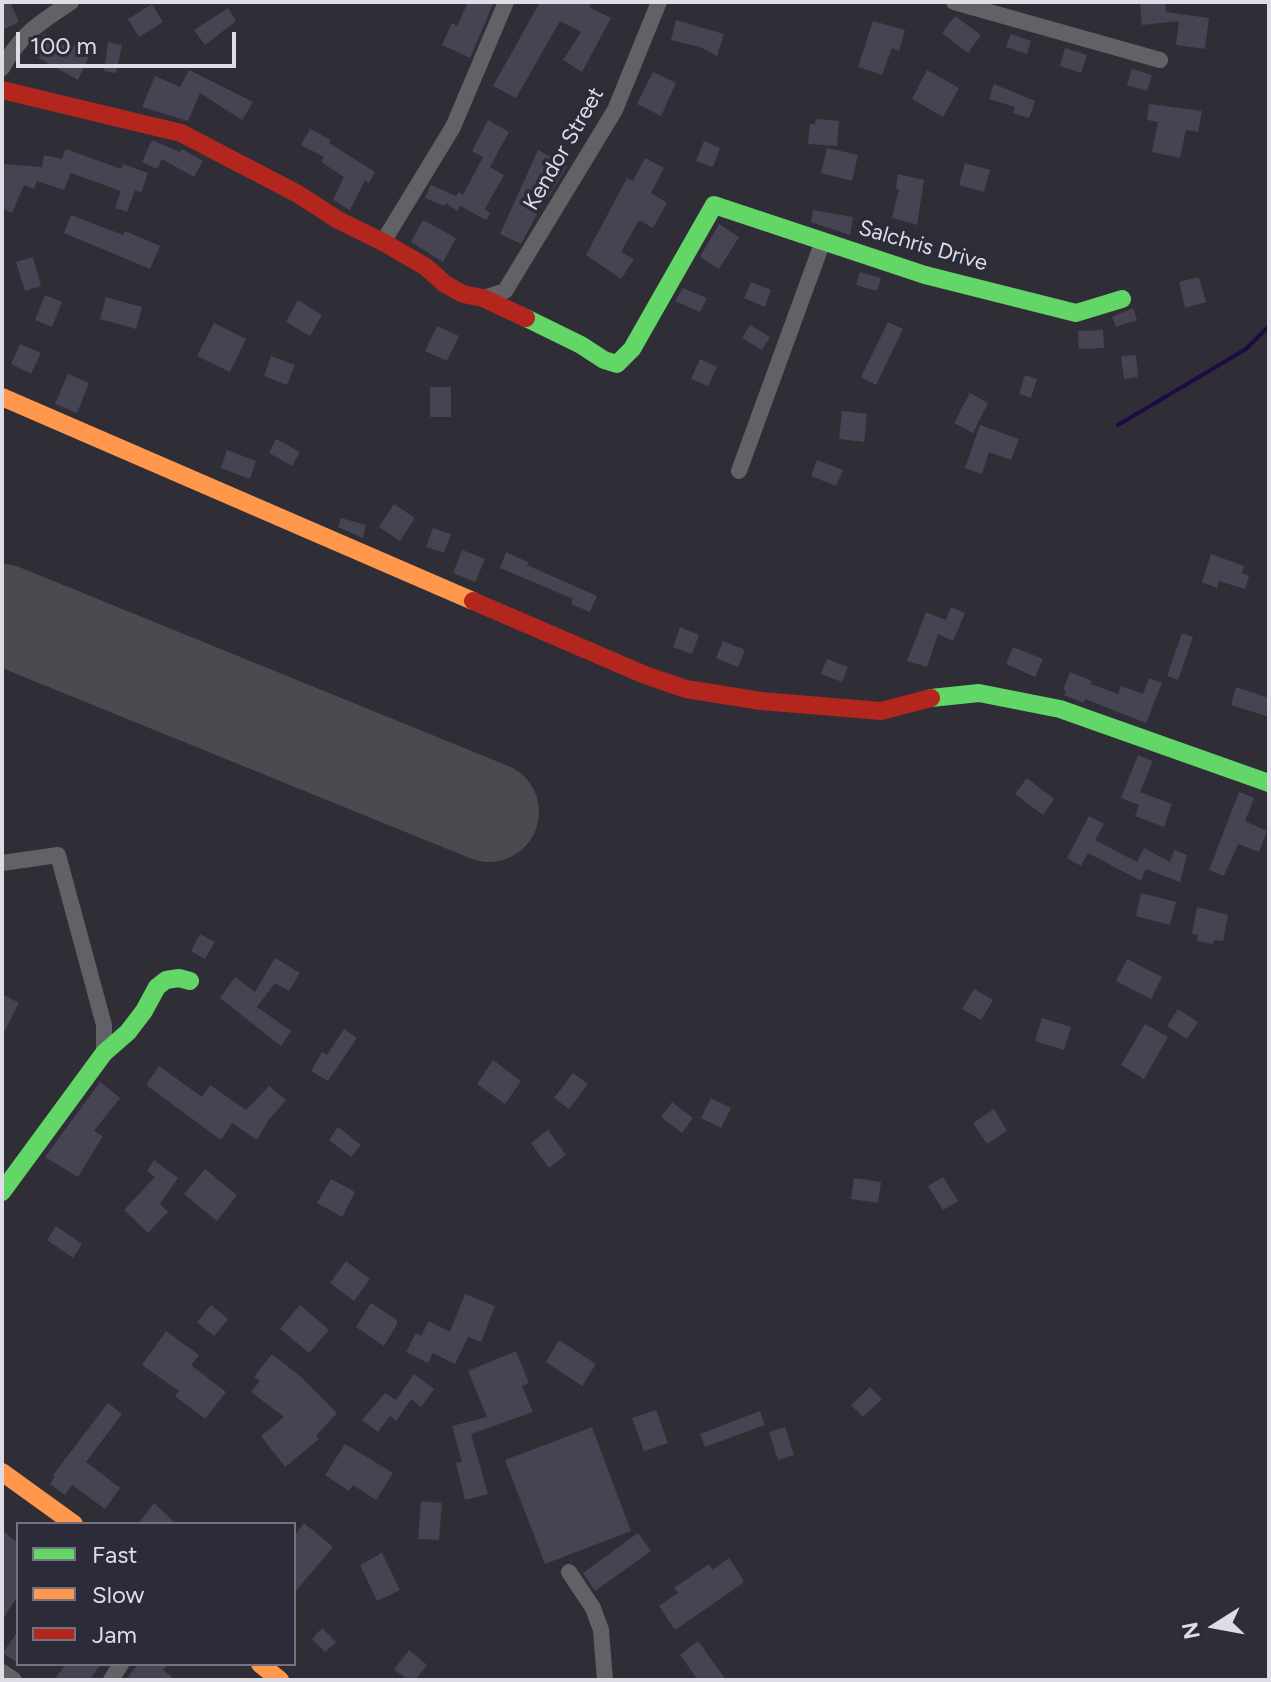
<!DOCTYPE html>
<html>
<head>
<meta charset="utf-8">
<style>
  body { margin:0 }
  #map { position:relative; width:1271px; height:1682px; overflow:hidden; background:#2f2e36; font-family:Figtree,sans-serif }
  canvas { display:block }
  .frame { position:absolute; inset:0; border:4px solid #dedde6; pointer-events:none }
  .legend { position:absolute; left:16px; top:1522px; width:280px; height:144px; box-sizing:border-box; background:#2c2b39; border:2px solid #73727e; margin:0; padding:10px 14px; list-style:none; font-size:24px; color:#dedde6 }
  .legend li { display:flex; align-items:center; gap:16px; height:40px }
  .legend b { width:40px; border:2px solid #73727e }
  .north { position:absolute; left:1175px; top:1586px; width:80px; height:80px; -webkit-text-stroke:6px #2c2b39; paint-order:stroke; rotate:259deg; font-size:22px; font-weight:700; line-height:32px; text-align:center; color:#dedde6 }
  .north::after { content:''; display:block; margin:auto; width:28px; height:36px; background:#dedde6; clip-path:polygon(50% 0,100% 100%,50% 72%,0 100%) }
  .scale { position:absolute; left:16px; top:32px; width:220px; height:36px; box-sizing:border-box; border:4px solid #dedde6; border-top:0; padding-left:10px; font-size:24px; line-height:28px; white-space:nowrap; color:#dedde6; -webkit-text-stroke:6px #2c2b39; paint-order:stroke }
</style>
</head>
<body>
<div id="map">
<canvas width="1271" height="1682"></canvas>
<div class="frame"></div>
<ul class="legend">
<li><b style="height:10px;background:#63d668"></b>Fast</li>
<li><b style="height:10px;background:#ff974d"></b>Slow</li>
<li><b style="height:10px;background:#b3261e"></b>Jam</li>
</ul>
<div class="north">N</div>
<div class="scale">100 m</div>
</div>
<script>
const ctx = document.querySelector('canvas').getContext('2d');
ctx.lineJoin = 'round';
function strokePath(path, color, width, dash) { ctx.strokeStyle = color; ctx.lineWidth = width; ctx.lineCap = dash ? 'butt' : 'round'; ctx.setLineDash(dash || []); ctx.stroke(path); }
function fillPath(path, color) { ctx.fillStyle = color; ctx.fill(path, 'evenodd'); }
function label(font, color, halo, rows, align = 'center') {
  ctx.font = font + ' Figtree,sans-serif'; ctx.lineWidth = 7; ctx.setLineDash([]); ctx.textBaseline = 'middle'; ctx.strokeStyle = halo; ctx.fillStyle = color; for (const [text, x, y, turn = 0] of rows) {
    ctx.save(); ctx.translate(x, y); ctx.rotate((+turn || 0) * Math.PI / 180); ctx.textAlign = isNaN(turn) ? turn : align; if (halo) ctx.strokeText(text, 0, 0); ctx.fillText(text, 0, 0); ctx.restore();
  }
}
strokePath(new Path2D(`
  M1118 425 1246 349 1269 326`), '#1e0b46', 4);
strokePath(new Path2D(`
  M2 614 489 812`), '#4a4a50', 100);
fillPath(new Path2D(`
  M2 2H10L19 22 2 30Z
  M468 2H494L470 58 442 45 452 23 457 26Z
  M540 2H592L589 7 611 18 582 72 563 60 581 32 560 21 516 98 493 86Z
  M1140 2H1165L1166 12 1209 18 1205 49 1176 45 1179 21 1142 25Z
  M152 4 163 22 139 37 128 19Z
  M228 8 236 21 205 45 194 30Z
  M955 16 981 35 968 53 942 33Z
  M676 20 724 34 717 56 700 47 671 40Z
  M873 21 905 30 899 51 892 48 882 75 858 67Z
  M44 34 72 50 75 44 91 52 78 80 33 55Z
  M1011 34 1031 41 1027 54 1006 47Z
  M108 42 122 45 116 73 104 71Z
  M1065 48 1087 55 1081 73 1060 66Z
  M1132 69 1152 75 1147 91 1127 85Z
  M189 70 253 102 242 120 200 93 188 121 142 107 155 76 180 87Z
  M927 70 959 88 943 117 912 99Z
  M653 72 676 83 661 116 637 104Z
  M994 84 1035 101 1029 118 1013 113 1015 107 989 99Z
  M1149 104 1202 111 1198 132 1186 130 1180 158 1152 152 1158 122 1147 120Z
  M816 119 839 121 837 146 808 144 810 124H815Z
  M488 120 509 132 490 167 504 175 485 209 490 213 486 220 460 206 457 211 446 203 444 206 425 198 431 185 456 196 459 192 463 195 483 157 472 151Z
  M310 129 331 140 329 143 375 172 369 183 365 180 350 210 333 200 344 177 321 162 324 157 301 145Z
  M152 140 180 152 182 149 203 161 194 177 162 159 157 169 142 162Z
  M704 141 720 148 713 167 696 161Z
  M827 148 858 155 852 181 821 173Z
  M66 149 121 169 123 164 148 173 141 193 135 190 127 212 115 208 121 191 71 173 64 190 37 181 34 189 24 185 12 213 2 208V164L42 167 44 155 62 159Z
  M538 150 567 166 548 198 546 197 521 244 500 234Z
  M645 158 664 168 651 193 667 203 653 228 639 220 621 252 634 259 621 279 586 255 627 178 633 181Z
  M965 163 990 170 984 192 959 185Z
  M898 174 924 180 917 225 892 218 899 189H896Z
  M813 210 853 217 850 235 811 222Z
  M71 215 123 235 125 231 160 246 150 269 64 233Z
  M423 220 456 238 443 262 411 242Z
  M719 224 739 237 719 269 700 257Z
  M33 257 41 286 25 291 16 262Z
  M860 272 881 278 877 291 856 285Z
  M1199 277 1206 302 1185 308 1179 282Z
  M751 282 771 290 765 307 744 298Z
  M683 288 707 298 700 312 675 301Z
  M45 295 62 302 52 327 35 320Z
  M106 297 142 307 136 329 100 319Z
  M298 300 322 315 310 336 286 322Z
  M1133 308 1137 320 1116 327 1112 317Z
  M888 322 903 329 876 385 861 377Z
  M214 323 246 339 230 372 197 356Z
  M750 325 770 337 762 350 742 338Z
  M437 326 459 336 447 361 425 351Z
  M1103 330 1104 348 1079 349 1078 331Z
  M20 344 41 353 31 374 11 364Z
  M1136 355 1138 377 1124 379 1121 356Z
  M271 356 295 365 287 385 264 376Z
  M700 359 717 367 708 386 691 379Z
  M68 374 89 383 77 413 55 404Z
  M1025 375 1037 379 1031 398 1019 394Z
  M430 387H451V417H430Z
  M970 393 988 403 973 433 954 423Z
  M842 411 867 414 864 442 839 439Z
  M980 425 1019 439 1011 460 989 452 982 474 965 468Z
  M276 439 300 452 292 466 269 453Z
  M227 450 256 461 250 479 221 468Z
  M817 460 843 470 836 486 811 476Z
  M394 504 415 518 400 541 379 527Z
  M341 518 366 525 363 538 338 527Z
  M433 528 451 534 444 553 426 547Z
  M462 550 485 559 475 582 453 573Z
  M506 552 528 562 527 565 597 596 590 612 571 604 573 599 500 568Z
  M1211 554 1244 566 1242 573 1249 576 1245 589 1219 581 1217 588 1202 582Z
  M951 607 965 613 953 641 938 634 927 667 907 661 926 612 946 620Z
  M680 627 699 635 692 654 673 647Z
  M1182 633 1193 637 1178 680 1167 676Z
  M723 641 745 650 738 667 716 658Z
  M1013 647 1043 659 1035 677 1006 664Z
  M827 659 848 667 842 682 821 674Z
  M1070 672 1092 681 1091 684 1118 694 1121 686 1143 694 1149 678 1162 683 1146 723 1085 699 1084 703 1064 695 1066 691 1063 690Z
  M1236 687 1269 698V717L1231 705Z
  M1138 755 1153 761 1140 792 1172 804 1164 827 1135 816 1139 805 1121 798Z
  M1027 778 1054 799 1043 815 1015 794Z
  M1239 792 1254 798 1245 821 1267 831 1259 852 1238 844 1224 876 1209 870Z
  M1089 816 1104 824 1095 840 1137 862 1144 848 1170 862 1174 850 1187 855 1180 882 1146 869 1141 881 1088 853 1081 866 1067 858Z
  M1141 893 1176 902 1170 925 1136 916Z
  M1197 907 1228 915 1223 941 1214 940 1213 944 1197 941 1198 935 1192 934Z
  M200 934 215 942 205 959 191 951Z
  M275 958 300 973 289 991 275 983 257 1007 291 1031 281 1046 220 998 235 977 255 992Z
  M1127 959 1162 977 1151 999 1116 981Z
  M974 989 993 1000 981 1020 962 1009Z
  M2 994 19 1003 2 1036Z
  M1178 1009 1198 1022 1187 1039 1167 1026Z
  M1042 1018 1071 1027 1064 1050 1035 1041Z
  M1145 1024 1168 1037 1144 1079 1121 1065Z
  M344 1029 357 1038 328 1081 311 1071 322 1052 327 1055Z
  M493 1060 521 1081 505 1104 477 1084Z
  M159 1066 202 1097 210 1085 246 1110 269 1086 286 1100 268 1121 257 1140 232 1123 221 1140 146 1085Z
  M573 1073 588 1084 569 1109 554 1098Z
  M100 1082 120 1098 94 1131 103 1136 78 1177 45 1157Z
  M711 1098 731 1108 721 1128 701 1118Z
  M672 1102 693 1118 682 1133 661 1117Z
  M994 1109 1007 1131 987 1144 973 1123Z
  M338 1127 361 1145 351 1157 329 1140Z
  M548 1130 566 1155 549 1168 531 1143Z
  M154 1160 178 1178 160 1204 168 1212 148 1233 124 1210 155 1177 147 1171Z
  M205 1169 237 1195 217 1221 184 1194Z
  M943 1177 958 1201 943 1210 928 1186Z
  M854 1178 881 1182 878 1203 851 1199Z
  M331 1179 355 1192 342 1217 317 1203Z
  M56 1226 82 1244 73 1258 47 1240Z
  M346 1261 370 1279 354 1301 330 1283Z
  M465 1294 495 1306 481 1342 468 1337 455 1364 433 1353 428 1363 406 1352 416 1333 421 1336 429 1321 450 1332Z
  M371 1303 397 1320V1324L384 1346 356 1327Z
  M211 1305 228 1319 214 1336 197 1322Z
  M300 1305 329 1330 309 1353 280 1329Z
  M166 1331 199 1355 191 1365 226 1392 205 1419 175 1396 179 1391 142 1365Z
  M559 1340 596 1364 582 1386 546 1362Z
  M516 1351 529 1383 522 1386 533 1412 471 1434 488 1494 465 1500 456 1463 462 1462 452 1426 487 1417 468 1371Z
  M272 1354 301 1377 337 1413 316 1436 319 1439 285 1467 261 1436 284 1417 251 1392 260 1381 254 1377Z
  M414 1374 434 1389 421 1407 411 1399 396 1421 390 1416 378 1432 362 1420 385 1393 396 1400Z
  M870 1387 882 1399 863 1417 851 1405Z
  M108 1403 122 1414 86 1462 120 1488 105 1509 72 1485 65 1495 50 1484 55 1476 53 1475Z
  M656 1410 668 1443 644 1451 632 1418Z
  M760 1411 765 1425 705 1447 700 1434Z
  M592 1427 631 1531 545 1564 505 1460Z
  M785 1427 794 1455 778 1460 769 1432Z
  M345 1444 393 1473 376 1500 353 1485 349 1491 325 1475Z
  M421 1501 442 1503 439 1540 418 1539Z
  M154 1503 176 1524H138Z
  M304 1523 333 1547 294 1593V1536Z
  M2 1530 18 1543V1596L2 1620Z
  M638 1533 651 1551 595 1591 583 1573Z
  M382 1553 400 1590 377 1601 360 1565Z
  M729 1558 743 1579V1583L675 1630 659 1606 678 1593 674 1588 709 1564 712 1570Z
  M322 1628 336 1642 325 1652 312 1639Z
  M18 1631V1663L3 1653Z
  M698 1641 726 1680H698L680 1655Z
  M409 1650 427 1665 415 1680H408L394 1669Z
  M66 1664H101L89 1680H54Z
  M138 1664H168L163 1670 176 1680H126Z`), '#464353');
strokePath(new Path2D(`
  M954 2 1160 60
  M2 68C21 34 39 23 71 2
  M383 242 453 127 506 2
  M483 298 505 291 615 110 659 2
  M739 471 823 241
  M2 863 58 855 104 1025V1053
  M569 1572 593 1608 601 1630 605 1680
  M2 1672 14 1680
  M111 1680 121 1664`), '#626165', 16);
strokePath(new Path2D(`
  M526 318 581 345 604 360 617 364 632 349 714 205 925 275 1076 313 1122 299
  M931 698 979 693 1060 709 1269 783
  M2 1192 104 1053 128 1032 144 1011 157 987 166 980 179 978 190 981`), '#63d668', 18);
strokePath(new Path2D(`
  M2 397 473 601
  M2 1472 74 1524
  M260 1664 280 1680`), '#ff974d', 18);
strokePath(new Path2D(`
  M2 90 181 133 298 194 338 220 383 242 426 267 445 284 463 294 483 298 526 318
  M473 601 645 675 686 689 761 701 881 711 931 698`), '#b3261e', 18);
label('22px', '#dedde6', '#2c2b39', [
  ["Kendor Street",564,149,-60],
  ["Salchris Drive",923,246,16]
]);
</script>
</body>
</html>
